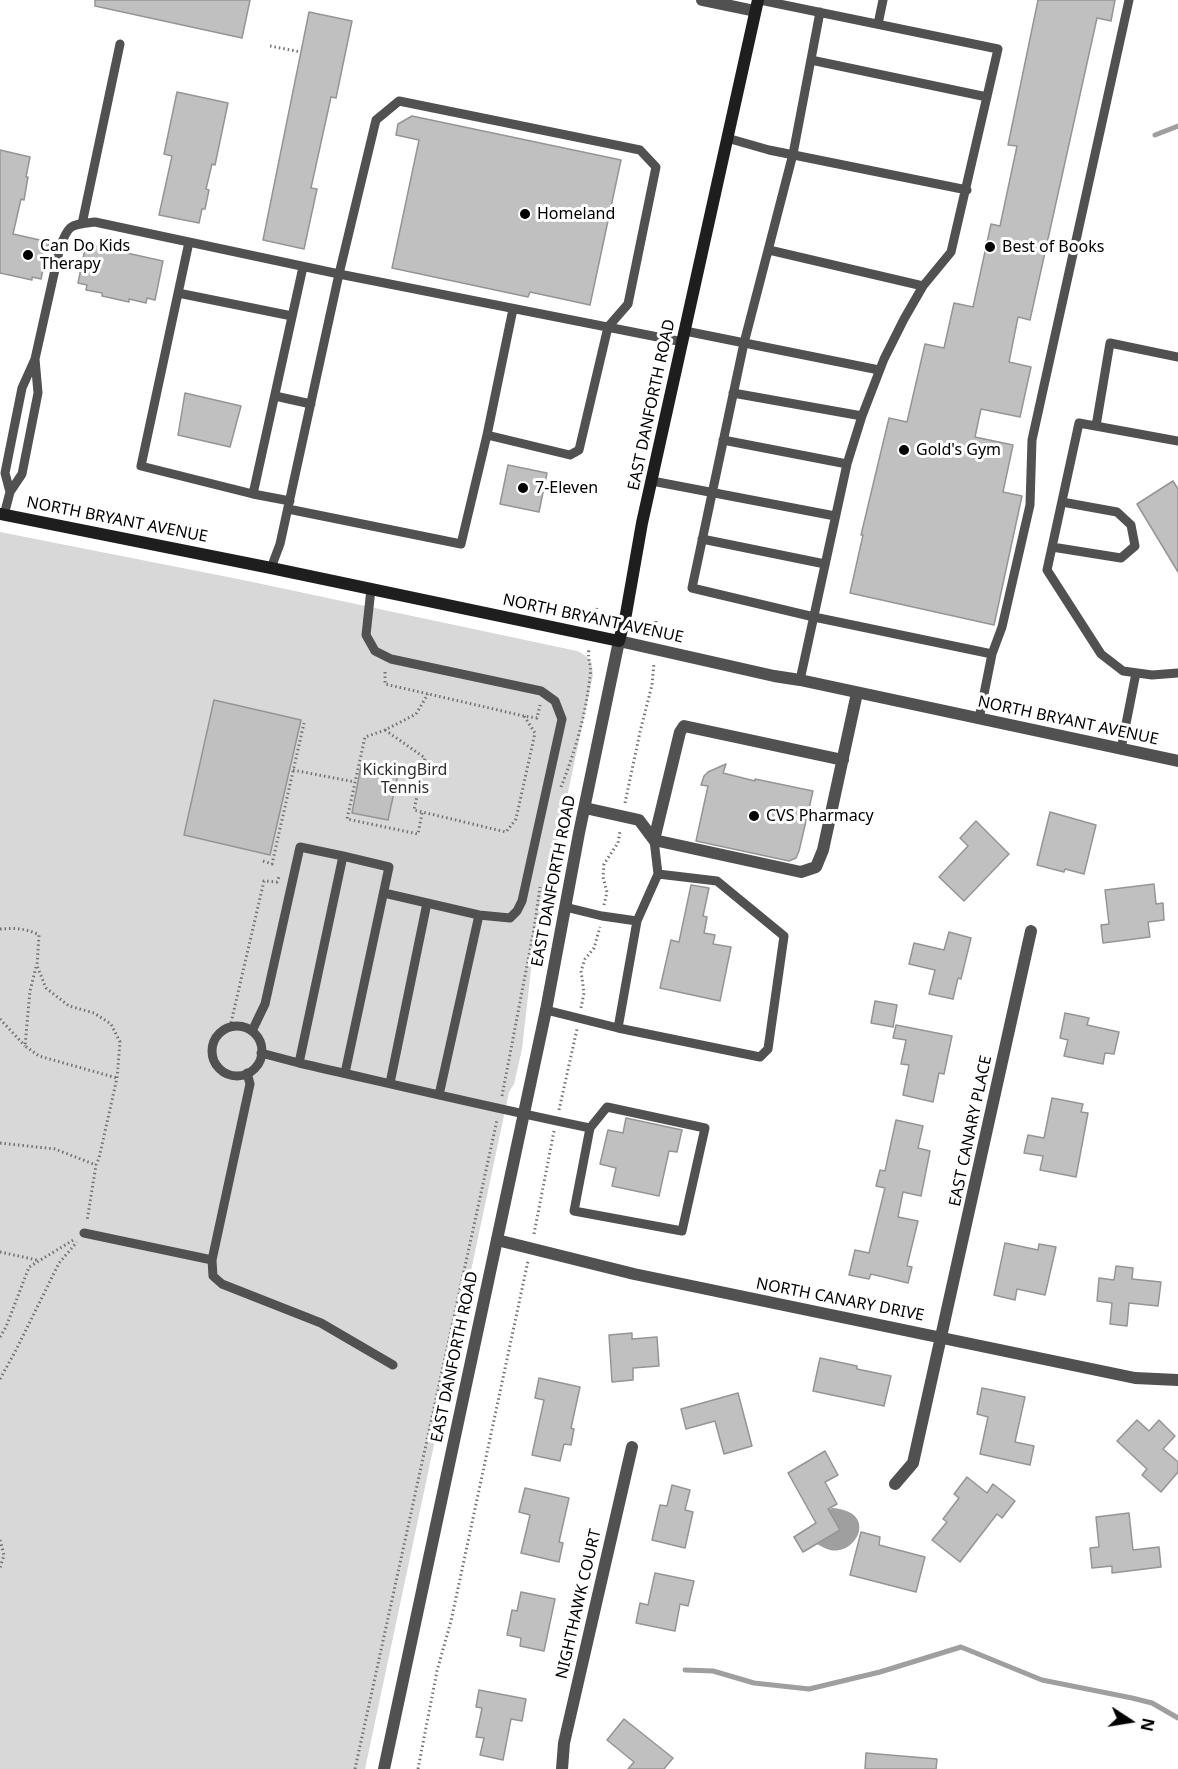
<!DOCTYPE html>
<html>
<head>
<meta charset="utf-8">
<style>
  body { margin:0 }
  #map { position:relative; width:1178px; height:1769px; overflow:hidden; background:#fff; font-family:"Noto Sans",sans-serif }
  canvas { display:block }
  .north { position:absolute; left:1100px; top:1691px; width:60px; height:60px; -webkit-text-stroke:4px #fff; paint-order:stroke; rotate:102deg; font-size:16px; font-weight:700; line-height:24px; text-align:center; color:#000 }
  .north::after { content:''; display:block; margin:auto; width:21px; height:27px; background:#000; clip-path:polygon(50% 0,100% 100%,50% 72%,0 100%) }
</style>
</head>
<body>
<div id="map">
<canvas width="1178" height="1769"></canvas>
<div class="north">N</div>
</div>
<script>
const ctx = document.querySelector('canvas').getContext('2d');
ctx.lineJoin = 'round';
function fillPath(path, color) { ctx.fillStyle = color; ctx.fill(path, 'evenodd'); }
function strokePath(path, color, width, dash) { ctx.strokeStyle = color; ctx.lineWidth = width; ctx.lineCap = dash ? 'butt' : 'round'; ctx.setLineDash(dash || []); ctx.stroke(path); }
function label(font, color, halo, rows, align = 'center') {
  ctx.font = font + ' "Noto Sans",sans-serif'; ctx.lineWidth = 6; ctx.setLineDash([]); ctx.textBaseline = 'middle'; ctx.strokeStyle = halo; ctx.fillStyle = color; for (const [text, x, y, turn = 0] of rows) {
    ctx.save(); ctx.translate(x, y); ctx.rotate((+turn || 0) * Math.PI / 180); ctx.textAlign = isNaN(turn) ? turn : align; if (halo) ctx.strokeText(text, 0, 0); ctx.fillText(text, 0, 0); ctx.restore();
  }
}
fillPath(new Path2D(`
  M0 532 243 580 577 651C590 657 592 661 593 675L532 961 522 1049 514 1084 509 1092 365 1769H0Z`), '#d8d8d8');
fillPath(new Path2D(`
  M832 1508C879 1511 857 1556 830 1550 826 1549 821 1546 817 1544L812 1528 820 1514Z`), '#9f9f9f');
strokePath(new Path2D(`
  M1155 135 1178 126
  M685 1670 713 1671 754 1683 809 1689 880 1672 961 1647 1042 1680 1132 1698 1152 1703 1178 1718`), '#9f9f9f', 5);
const building = new Path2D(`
  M95 0H250L242 38 95 6Z
  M1038 0H1115L1111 21 1097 18 1030 320 1018 317 1009 362 1031 367 1020 417 981 409 975 437 1013 445 1003 492 1022 496 994 625 850 593 863 535H861L889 418 907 422 925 344 944 348 954 303 973 307 991 224 1000 226 1017 146 1008 145Z
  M309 12 352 21 336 98 331 97 311 188 317 189 304 249 263 240Z
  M177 92 228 103 215 165 212 164 206 189 209 190 205 209H202L199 223 159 215 172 156 164 154Z
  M412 116 621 160 590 305 530 292 528 297 392 268 419 140 396 135 398 124Z
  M0 150 30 157 26 177H28L24 200 21 199 13 234 49 242 41 279 32 277V280L0 273Z
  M86 244 163 261 155 300 147 298 146 303 129 299V302L102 296V293L86 290 87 285 78 283Z
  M185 393 241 406 230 447 178 435Z
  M508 465 547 473 539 512 500 504Z
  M1173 481 1178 489V572L1137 504Z
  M214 700 301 720 270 855 184 835Z
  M726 764 723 773 755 781V779L813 791 799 851 796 858 789 861 696 841 708 786 701 785 704 776 708 772Z
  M361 766 398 774 388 820 352 813Z
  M1050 812 1096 825 1084 874 1065 869 1064 872 1037 865Z
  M976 821 1009 854 964 901 939 877 968 846 960 838Z
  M1154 884 1156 904 1163 903 1164 920 1148 922 1150 937 1103 943 1101 925 1109 924 1105 890Z
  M691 885 709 888 703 916 707 917 704 933 715 935 713 944 731 947 720 1001 660 988 671 940 679 942Z
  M949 932 971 938 961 979 958 978 953 999 929 994 935 970 909 964 914 943 944 950Z
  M875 1001 897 1005 893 1027 871 1023Z
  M1065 1013 1089 1018 1087 1025 1119 1032 1114 1054 1105 1053 1103 1064 1064 1056 1068 1040 1060 1038Z
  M896 1025 952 1036 944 1074 939 1073 933 1102 903 1095 909 1065 901 1064 906 1040 893 1038Z
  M1052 1098 1083 1104 1081 1112 1088 1113 1076 1177 1040 1170 1043 1156 1024 1153 1028 1135 1044 1138Z
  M626 1118 682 1130 677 1152 669 1151 659 1196 612 1186 616 1168 600 1164 608 1130 623 1133Z
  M896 1120 923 1126 918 1148 930 1151 921 1196 903 1192 898 1217 918 1221 907 1266 912 1267 908 1283 871 1274 869 1279 849 1275 855 1250 869 1253 885 1188 876 1186 880 1170 885 1171Z
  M1005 1243 1038 1250 1039 1244 1056 1247 1045 1295 1017 1289 1015 1300 994 1295Z
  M1116 1266 1133 1268 1132 1279 1161 1282 1158 1306 1129 1303 1127 1326 1110 1324 1112 1303 1097 1301 1099 1278 1114 1280Z
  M632 1333V1339L657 1337 659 1366 633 1368V1380L612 1382 609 1335Z
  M820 1358 857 1366V1369L891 1376 884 1406 813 1391Z
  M539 1378 580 1387 571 1428 574 1429 571 1445 564 1444 560 1461 532 1455 544 1400 535 1398Z
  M982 1388 1025 1397 1015 1442 1034 1446 1030 1465 980 1454 988 1417 977 1414Z
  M738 1393 752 1446 724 1454 715 1421 686 1429 681 1409Z
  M1137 1420 1149 1431 1159 1420 1175 1436 1163 1449 1178 1462V1472L1161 1492 1142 1475 1147 1469 1117 1441Z
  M825 1451 838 1475 825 1482 837 1504 828 1509 840 1530 803 1552 794 1537 816 1523 788 1473Z
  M967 1477 987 1493 993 1484 1015 1501 1002 1518 997 1514 960 1562 932 1540 947 1522 943 1519 959 1498 954 1494Z
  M672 1485 690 1490 685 1510 693 1512 685 1548 652 1540 660 1505 667 1506Z
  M525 1488 569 1498 559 1542 563 1543 559 1562 521 1553 530 1515 519 1512Z
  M1129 1513 1133 1550 1159 1547 1161 1567 1112 1573V1566L1092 1568 1090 1548 1099 1547 1096 1517Z
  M861 1532 880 1537 879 1545 925 1557 916 1592 850 1575Z
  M655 1573 694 1581 688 1606 680 1604 675 1631 636 1623 640 1603 648 1605Z
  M521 1592 555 1599 544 1651 520 1646 521 1638 507 1635 512 1610 517 1611Z
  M479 1690 526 1699 522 1721 511 1719 503 1760 480 1755 484 1738 476 1737 482 1708 476 1707Z
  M624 1719 673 1758 664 1769H628L634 1762 607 1740Z
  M866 1753 937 1759 936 1769H865Z`);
fillPath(building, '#c0c0c0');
strokePath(building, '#959595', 1.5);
strokePath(new Path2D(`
  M270 46 301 52
  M594 622 597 608
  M655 636 656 620
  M385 672V684L524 716 537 718 540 705
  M385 730 425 758 414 810 506 832 516 819 535 733 524 716
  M293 770 355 782
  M561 787C575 752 586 714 590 676 592 664 587 661 589 649
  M625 803 640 732 652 685 654 663
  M422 813 418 834 347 819 365 737 385 730 416 714 428 694
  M263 861 272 864 304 723
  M604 905 607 892 603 877 604 864 618 843 620 831
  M0 929C14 928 26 928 39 935L37 966 46 988 69 1006 94 1013 111 1024 120 1042 117 1078 99 1158 96 1165 87 1221
  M36 967 30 991 25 1046 39 1056 117 1078
  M581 1008 584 993 581 971 585 959 594 948 600 927
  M0 1019 25 1046
  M230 1027 264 881 277 882 279 877
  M502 1096 534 929 540 887
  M559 1110 577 1029
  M0 1143 55 1149 96 1165
  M534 1234 554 1131
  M0 1252 37 1260
  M0 1337 6 1327 29 1267 75 1239
  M0 1379 15 1352 59 1263 77 1242
  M0 1540 4 1555 0 1568
  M355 1769 497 1120
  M418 1769 437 1671 451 1621 528 1261`), '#737373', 3, [1.5, 3]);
strokePath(new Path2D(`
  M760 0 998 49 951 252 923 286 904 319 884 359 862 416 847 464 800 680
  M820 12 793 154 744 343 692 588 814 617 992 654
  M878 24 883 0
  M811 60 987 97
  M727 138 769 150 967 190
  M82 224 120 44
  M189 242 141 466 253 494 303 267
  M769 250 923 286
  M178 293 292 316
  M685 331 879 370
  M35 359 38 393 22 474 10 492 5 473 22 388 35 359 60 247C69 223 71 225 95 222L339 274 376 120 399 101 640 150 656 167 628 304 608 327 579 450 570 455 487 435 461 544 288 509
  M733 393 862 416
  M275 396 311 404
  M1096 426 1110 343 1178 357
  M487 435 513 309
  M723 440 847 464
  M1178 441 1079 423 1047 570 1101 654 1123 671 1152 675 1178 673
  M652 481 835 516
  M253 494 290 501
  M4 515 10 492
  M702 539 825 564
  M1052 547 1121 558 1135 546 1131 525 1117 512 1062 502
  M271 568 280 544 339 274 683 342
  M371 589 366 635 375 651 391 659 541 691 555 701 562 719 522 901 517 911 510 918 479 915
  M979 719 992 654 1002 627 1030 505 1032 440 1129 0
  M1121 749 1136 673
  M384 893 479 915 439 1095
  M637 921 658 874 654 840
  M546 1010 618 1028 637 921 602 916 565 907
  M212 1051a25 25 0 1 1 50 0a25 25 0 1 1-50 0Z
  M618 1028 760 1057 768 1049 784 936 717 881 658 874
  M252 1031 265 1004 300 847 343 856
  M261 1053 299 1063
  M345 1073 389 867 343 856 299 1063C396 1085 493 1108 590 1128L574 1211 682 1231 705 1128 607 1107 590 1128
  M390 1083 427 903
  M84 1233 212 1260 250 1084 247 1073
  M212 1260 213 1276 222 1284 321 1323 393 1365`), '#515151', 9);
strokePath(new Path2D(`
  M702 0 755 11
  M585 808 639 820 654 840 801 872 816 867 823 850 857 693
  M654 840 680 732 684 726 843 760
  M497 1240 634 1274 1135 1378 1178 1380
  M895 1484 913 1463 1031 931
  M562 1769 564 1743 632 1447`), '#515151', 12);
strokePath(new Path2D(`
  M384 1769 546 1010 579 833 619 641 774 676 800 680 1178 761`), '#515151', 12);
strokePath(new Path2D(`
  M0 514 271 568 619 641 626 614 642 523 758 0`), '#1e1e1e', 12);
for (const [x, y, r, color] of [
  [525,214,6,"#000"],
  [990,247,6,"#000"],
  [28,255,6,"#000"],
  [904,450,6,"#000"],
  [523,488,6,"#000"],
  [754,816,6,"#000"]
]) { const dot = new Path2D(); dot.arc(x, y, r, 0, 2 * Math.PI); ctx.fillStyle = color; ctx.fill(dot); strokePath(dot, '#fff', 2); }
label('16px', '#000', '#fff', [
  ["Homeland",537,214],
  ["Can Do Kids",40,246],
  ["Therapy",40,264],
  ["Best of Books",1002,247],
  ["Gold's Gym",916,450],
  ["7-Eleven",535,488],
  ["CVS Pharmacy",766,816]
], 'left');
label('16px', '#000', '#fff', [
  ["EAST DANFORTH ROAD",652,405,-78],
  ["NORTH BRYANT AVENUE",117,520,11],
  ["NORTH BRYANT AVENUE",593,619,12],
  ["NORTH BRYANT AVENUE",1068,721,12],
  ["EAST DANFORTH ROAD",554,881,-79],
  ["EAST CANARY PLACE",971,1131,-78],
  ["NORTH CANARY DRIVE",840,1300,11],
  ["EAST DANFORTH ROAD",455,1357,-78],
  ["NIGHTHAWK COURT",579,1604,-77]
]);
label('16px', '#2f2f2f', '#fff', [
  ["KickingBird",405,770],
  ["Tennis",405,788]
]);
</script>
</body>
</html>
